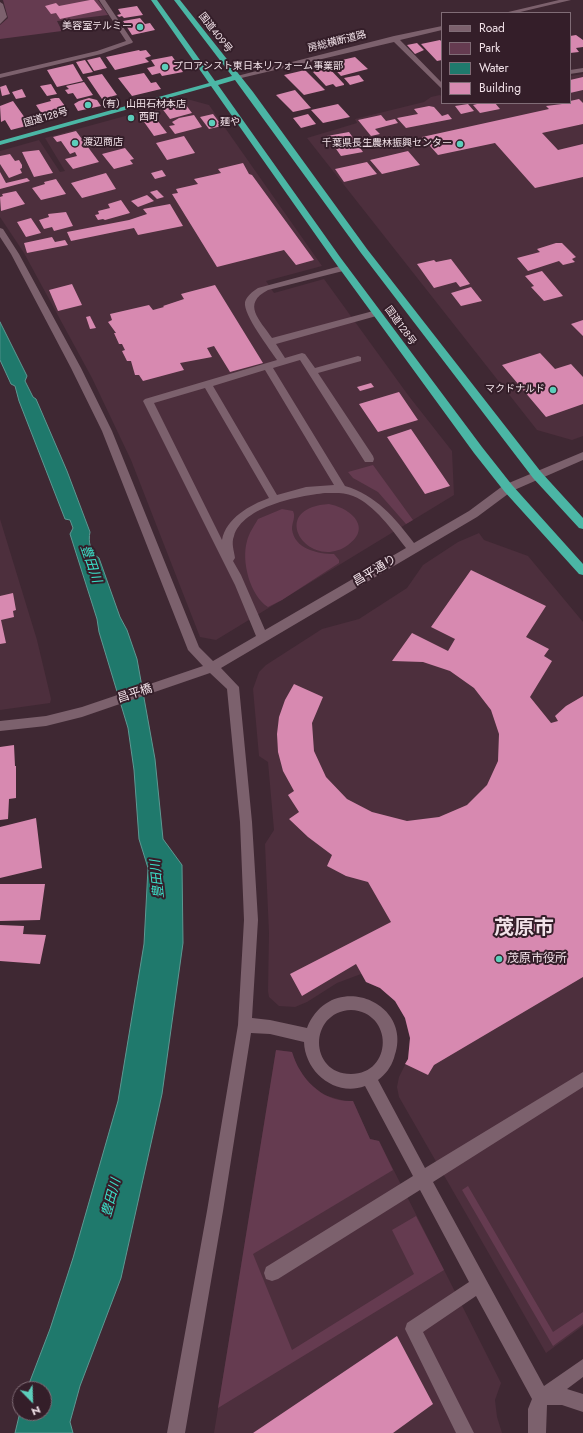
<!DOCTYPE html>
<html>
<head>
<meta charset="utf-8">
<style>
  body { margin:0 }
  #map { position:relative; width:583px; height:1433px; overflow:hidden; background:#3f2833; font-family:Jost,sans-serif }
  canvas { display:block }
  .legend { position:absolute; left:441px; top:12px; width:130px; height:92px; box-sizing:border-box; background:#341e29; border:1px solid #806c76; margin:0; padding:5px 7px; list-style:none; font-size:12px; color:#f2e2e9 }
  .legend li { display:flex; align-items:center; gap:8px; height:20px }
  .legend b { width:20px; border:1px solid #806c76 }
  .north { position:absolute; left:12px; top:1381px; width:40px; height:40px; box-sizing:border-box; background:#341e29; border:1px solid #806c76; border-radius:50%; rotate:157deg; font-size:11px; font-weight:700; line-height:16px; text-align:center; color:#f2e2e9 }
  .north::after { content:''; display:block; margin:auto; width:14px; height:18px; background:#5ccebb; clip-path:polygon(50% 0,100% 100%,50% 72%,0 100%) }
</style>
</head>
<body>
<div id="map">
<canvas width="583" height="1433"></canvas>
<ul class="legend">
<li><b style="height:5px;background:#7c616d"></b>Road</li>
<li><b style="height:11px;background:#653b50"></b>Park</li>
<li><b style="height:11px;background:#1f796c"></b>Water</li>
<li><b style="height:11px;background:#d789b0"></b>Building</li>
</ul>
<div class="north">N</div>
</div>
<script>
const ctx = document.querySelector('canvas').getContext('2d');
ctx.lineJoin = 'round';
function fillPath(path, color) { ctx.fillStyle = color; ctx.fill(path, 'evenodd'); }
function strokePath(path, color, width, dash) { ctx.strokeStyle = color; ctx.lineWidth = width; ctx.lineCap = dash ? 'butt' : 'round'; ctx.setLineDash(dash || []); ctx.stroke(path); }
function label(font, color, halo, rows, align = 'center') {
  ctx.font = font + ' Jost,"Noto Sans JP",sans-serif'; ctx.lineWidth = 4; ctx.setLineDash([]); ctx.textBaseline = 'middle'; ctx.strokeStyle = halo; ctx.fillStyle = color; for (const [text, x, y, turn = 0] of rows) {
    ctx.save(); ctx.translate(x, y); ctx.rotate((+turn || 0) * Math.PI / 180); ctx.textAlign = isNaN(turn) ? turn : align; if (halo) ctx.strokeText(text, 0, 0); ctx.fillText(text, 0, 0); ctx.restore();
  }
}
fillPath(new Path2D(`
  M583 74V436L572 440 537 430 307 138 357 123 355 119 424 102 431 97 440 95 442 97V103H570V76Z
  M187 99 209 105 322 266 266 281 274 293 324 279 408 395 452 451 454 495 216 640 200 637 131 460 92 378 24 253 0 217V151L39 140 60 172 65 171 45 138Z
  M0 519 37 640 51 699 50 703 0 710Z
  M479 533 484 540 528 556 583 622V1326L546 1353 399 1097 397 1087 399 1077 408 1059 410 1038 405 1018 395 1001 380 988 366 982 361 974 337 983 307 1002 295 1007 279 1006 269 997 268 991 269 933 265 844 274 830 268 762 259 756 253 689 259 672 266 665 322 629 359 619 407 588 423 565 458 542Z
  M276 1050 292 1052 297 1066 308 1082 324 1095 345 1101H353L370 1139 379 1141 501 1383 495 1400 497 1417 502 1433H214Z`), '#4d2f3d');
fillPath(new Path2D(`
  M3 0H98L108 15 57 21 62 31 0 39V25L8 18Z
  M373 465 413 520 406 524 378 492 353 478 348 472Z
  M329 504C350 508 373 527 348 545 309 573 265 508 329 504Z
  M282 509 293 511C296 517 292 522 292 529 294 549 318 554 334 554L339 560V563L282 600 268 607C250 596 241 561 247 541 249 533 254 526 258 519Z
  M276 1050 292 1052C300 1079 323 1103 353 1101L370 1139 379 1141 393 1170 253 1254 292 1350 414 1274 392 1230 416 1216 444 1270 218 1408Z
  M468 1186 553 1332 583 1312V1324L553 1346 462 1190Z`), '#653b50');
const water = new Path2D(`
  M0 322 27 376 25 381 33 397 36 399 67 471 90 532C88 541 90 553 99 558L120 617 127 630 137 659 155 759 163 839 182 865 183 943 162 1094 121 1278 80 1386 70 1422 73 1433H15L20 1412 44 1413V1389H27L50 1329 73 1258 118 1101 144 944 148 868 139 839 134 770 128 728 99 632 97 619 70 534 73 528 70 520 65 519 19 401 15 386 11 384 0 360Z`);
fillPath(water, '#1f796c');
strokePath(water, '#5e9892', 1);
fillPath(new Path2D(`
  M90 0H94L102 10 60 19 56 13 51 14 45 6 56 3 59 6Z
  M137 6 143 15 124 18 122 16 119 17 117 15 121 14 118 9Z
  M140 18 145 24 150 23 155 30 132 35 123 21Z
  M576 35 583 40V47L576 48 579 52 570 53V36Z
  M440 40 442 42V60L437 61 421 44Z
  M417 43 424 50 415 54 407 45Z
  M139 50 140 51 146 50 151 56 145 58 149 62 115 70 106 57Z
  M172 56 183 72 162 76 160 73 152 75 147 68 155 66 151 60Z
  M100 57 107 68 94 71 87 60Z
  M355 57 368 69 341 76 329 63Z
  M85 60 93 72 83 74 76 62Z
  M73 64 83 81 57 87 47 70Z
  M328 67 344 84V85L336 87 333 84 326 86 313 72Z
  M305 70 325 90 304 95 284 75Z
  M144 73 151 83 156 82 161 89 132 96 118 78Z
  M102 74 117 95 102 99 87 77Z
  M359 75 364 81 350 85 344 78Z
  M583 77V90L570 93V80Z
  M84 82 93 95 77 99 73 93 68 94 65 90 69 89 66 86Z
  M51 84 57 94 47 96 40 86Z
  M6 85 10 94 2 96 0 87Z
  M22 89 26 97 16 99 12 92Z
  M295 90 311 108 293 112 276 95Z
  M55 98H59L68 110 64 111 66 114 45 119 36 105 51 101 50 99Z
  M89 98 97 100 101 106 78 111 74 104 79 101Z
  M579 99 583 103V124L542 133 558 150 583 144V177L535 188 495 143 438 155 422 137 549 109 546 106 570 103V101Z
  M13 101 30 125 11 130 5 120 1 122 0 106Z
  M183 101 192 113 170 119 161 107Z
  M481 103H495L500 109 480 113 473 105Z
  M338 104 350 117 323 123 311 110Z
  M468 104 474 111 461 114 455 106Z
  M429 106 434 107 442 116 448 114 452 119 406 128 397 118 418 114 414 109Z
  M213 114 222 126 209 129 200 117Z
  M308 114 316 124 301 128 293 118Z
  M194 115 202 127 175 134 169 126 175 125 172 122 179 118Z
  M381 115 386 121 395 119 398 123 375 129 380 134 371 136 358 120Z
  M154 116 167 133 154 136 142 119Z
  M76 131 99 162 73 169 65 159 77 156 75 152 70 154 61 141 57 142 53 137Z
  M349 132 363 152 341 156 327 136Z
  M117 136 121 142 111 144 108 138Z
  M184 136 195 153 167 160 156 143Z
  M125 148 134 159 130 160 133 164 114 169 102 154Z
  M39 150 53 173 34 177 22 152Z
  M408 151 420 165 382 174 370 160Z
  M10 154 15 161 19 160 22 165V168L20 169 22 173 9 178 0 164V156Z
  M367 162 377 174 344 182 335 169Z
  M243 163 249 174 252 175 314 260 296 265 284 250 217 267 172 194 178 193 176 189 198 184 194 179 221 173 218 169Z
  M162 170 166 176 155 179 151 173Z
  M0 172 6 183 27 178 30 181 0 189Z
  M106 173 116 189 82 198 71 183Z
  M56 179 66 194 41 200 32 188 45 184 44 182Z
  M157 190 164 197 157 199 150 192Z
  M16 191 25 204 1 211 0 197 3 196 2 194Z
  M147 195 154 201 138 207 131 201Z
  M121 200 130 213 105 220 103 219 98 220 95 215 99 214 98 211 110 208 108 204Z
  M170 204 183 226 138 235 134 228 71 241 67 232 129 220 147 214 143 209Z
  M66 212 73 226 54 231 52 227 44 229 39 220 49 217 48 214Z
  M31 218 41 233 26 237 17 222Z
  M52 237 55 242 65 240 68 245 27 253 24 243Z
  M556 243H562L576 257 572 259 575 262 563 265 559 261 528 271 517 258 540 252 537 249Z
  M451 259 470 284 460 287 456 282 434 288 417 264 434 260 436 262Z
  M542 271 563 296 544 301 531 287 534 286 525 276Z
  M72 284 82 305 58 311 49 290Z
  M215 285 263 363 230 372 214 346 207 348 212 357 180 363 184 370 143 381 139 375H135L131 361H127L122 351 125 350 122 344H119L114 333H116L108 322 112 320 110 314 149 305 153 310 164 307 163 306 184 299 181 294Z
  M471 287 482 301 461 306 451 293Z
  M90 316 96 328 90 329 86 317Z
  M583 320V336L571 324Z
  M540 353 555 369 571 364 583 377V404L546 417 502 365Z
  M371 383 374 387 360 391 357 387Z
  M399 392 418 420 378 432 359 404Z
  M411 429 450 486 425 494 387 437Z
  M471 570 546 606 526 637 549 649 544 656 552 661 530 697 551 723 558 721 555 716 566 706 583 696V977L434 1065 428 1075 405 1064 408 1059 410 1038 405 1018 395 1001 380 988 366 982 356 964 302 996 290 974 391 922 368 882 346 876 327 866 332 855 308 837 289 819 299 812 288 795 294 791 283 771 278 752 277 734 279 717 285 700 294 684 323 697 312 723 314 751 326 777 347 799 372 812 407 821 439 817 467 805 487 785 498 761 499 734 491 710 474 688 450 671 423 662 392 661 412 633 448 651 455 639 431 627Z
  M13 593 16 610 13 611 14 617 1 620 6 643 0 644V596Z
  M14 745 15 766H16V798L9 799 8 819 0 820V747Z
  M36 818 42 868 0 878V827Z
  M0 884H45L40 920 0 921Z
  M0 925 24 926 23 934 46 935 40 964 0 961Z
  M397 1336 433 1404 393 1433H253Z`), '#d789b0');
fillPath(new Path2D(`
  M99 0H105L133 42 132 43 101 54 0 78V74L97 51 126 41Z
  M559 0H571L516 13H504Z
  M0 2 3 4 7 17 0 24Z
  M442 26V30L400 40 442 83V89L394 42 237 79 233 77 394 36Z
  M583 68V72L570 74V70Z
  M0 228 3 229 19 254 81 368 112 431 199 647 213 661 256 636 235 585 143 401 145 399 277 360C270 349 243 315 245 302 247 296 252 292 258 288L344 265 348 268 347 270 268 290C241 304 260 320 272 338L377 310 381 313 380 315 276 344 285 358 302 353 305 354 315 368 358 356 361 357V361L318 373 373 456 374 459 373 462H365L300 360 273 368 345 486C376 495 395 518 414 543L469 511 504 485 583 452V460L512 491 477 517 221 668 239 687 252 822 258 920 252 1018 270 1020 307 1028C331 968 416 1002 394 1058 391 1067 386 1074 378 1080L425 1168 583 1072V1087L433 1182 544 1386 583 1359V1377L567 1389 583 1394V1412L562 1405H547L546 1433H528V1409L532 1399 476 1296 423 1332 474 1433H456L405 1329 407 1323 469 1282 420 1190 278 1279 272 1281 266 1279 264 1273 266 1267 413 1176 365 1086C335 1097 305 1072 304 1042L270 1034 251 1033 223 1211 185 1433H167L207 1211 238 1025 244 920 240 822 227 689 210 673 82 717 46 726 0 731V721L46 716 82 707 203 666 188 650 102 431 71 368 11 254 0 237ZM265 370 334 485 306 487 277 495 213 386ZM205 388 269 498C250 505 226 518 222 540L154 403ZM325 493C334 493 344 492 353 496 375 505 392 530 406 548L265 630 241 575 233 561 235 558C234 551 231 543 234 536 243 506 299 496 325 493ZM351 1010C394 1012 393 1074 351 1074 309 1074 308 1012 351 1010Z`), '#7c616d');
fillPath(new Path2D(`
  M151 0H157L215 81 232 76 174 0H180L253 92 367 249 541 472 583 518V529L579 528 533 478 361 253 235 80 218 85 340 257 482 447 512 485 583 564V575L579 574 504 491 474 453 334 261 211 86 0 145V141L209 83Z`), '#4bb6a5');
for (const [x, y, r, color] of [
  [140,27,4,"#5ccebb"],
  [165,67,4,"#5ccebb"],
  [88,105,4,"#5ccebb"],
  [131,118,4,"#5ccebb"],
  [212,123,4,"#5ccebb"],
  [75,143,4,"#5ccebb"],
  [460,144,4,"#5ccebb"],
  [553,390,4,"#5ccebb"],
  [499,959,4,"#5ccebb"]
]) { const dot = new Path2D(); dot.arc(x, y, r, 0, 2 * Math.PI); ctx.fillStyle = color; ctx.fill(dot); strokePath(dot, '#341e29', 1.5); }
label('10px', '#f2e2e9', '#341e29', [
  ["美容室テルミー",132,27,"right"],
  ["プロアシスト東日本リフォーム事業部",173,67],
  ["（有）山田石材本店",96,105],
  ["西町",139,118],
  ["麺や",220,123],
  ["渡辺商店",83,143],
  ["千葉県長生農林振興センター",452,144,"right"],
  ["マクドナルド",545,390,"right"]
], 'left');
label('10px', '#f2e2e9', '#341e29', [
  ["国道409号",215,33,52],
  ["房総横断道路",337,42,-14],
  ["国道128号",46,118,-16],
  ["国道128号",400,326,54]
]);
label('12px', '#f2e2e9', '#341e29', [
  ["昌平通り",375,571,-31],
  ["昌平橋",135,694,-18]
]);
label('12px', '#f2e2e9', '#341e29', [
  ["茂原市役所",507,959]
], 'left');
label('italic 13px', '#3be1c9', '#341e29', [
  ["豊田川",90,564,71],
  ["豊田川",158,879,-96],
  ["豊田川",112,1198,-75]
]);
label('bold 20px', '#f2e2e9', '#341e29', [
  ["茂原市",524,929]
]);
</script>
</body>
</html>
